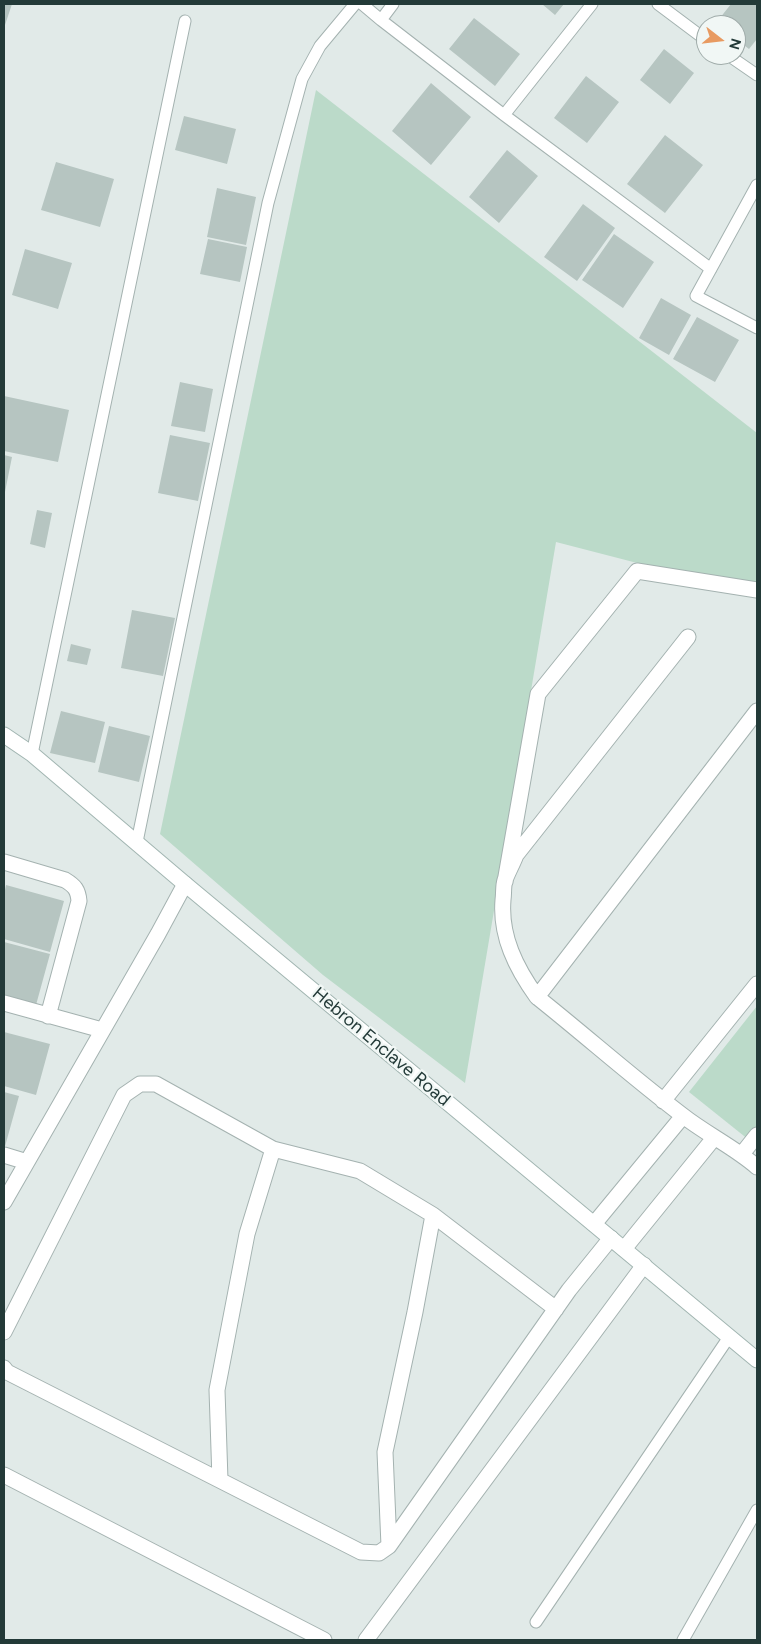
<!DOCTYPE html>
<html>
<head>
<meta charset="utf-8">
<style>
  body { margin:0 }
  #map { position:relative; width:761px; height:1644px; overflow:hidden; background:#e1eae8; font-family:Figtree,sans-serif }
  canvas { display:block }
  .frame { position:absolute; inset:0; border:5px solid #233a38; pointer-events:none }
  .north { position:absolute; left:696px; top:15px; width:50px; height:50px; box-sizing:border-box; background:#f1f7f5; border:1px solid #9faba9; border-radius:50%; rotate:106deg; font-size:14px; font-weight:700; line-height:20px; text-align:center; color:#233a38 }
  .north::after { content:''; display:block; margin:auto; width:18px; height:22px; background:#e89a61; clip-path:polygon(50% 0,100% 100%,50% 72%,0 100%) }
</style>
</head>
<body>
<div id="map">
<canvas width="761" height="1644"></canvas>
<div class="frame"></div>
<div class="north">N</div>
</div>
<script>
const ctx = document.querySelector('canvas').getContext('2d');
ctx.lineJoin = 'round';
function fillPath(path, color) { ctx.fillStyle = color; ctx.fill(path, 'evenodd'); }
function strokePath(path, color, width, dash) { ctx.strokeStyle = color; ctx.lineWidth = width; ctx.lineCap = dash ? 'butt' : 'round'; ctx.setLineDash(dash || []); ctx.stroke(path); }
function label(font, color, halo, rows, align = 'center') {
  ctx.font = font + ' Figtree,sans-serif'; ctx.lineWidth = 4.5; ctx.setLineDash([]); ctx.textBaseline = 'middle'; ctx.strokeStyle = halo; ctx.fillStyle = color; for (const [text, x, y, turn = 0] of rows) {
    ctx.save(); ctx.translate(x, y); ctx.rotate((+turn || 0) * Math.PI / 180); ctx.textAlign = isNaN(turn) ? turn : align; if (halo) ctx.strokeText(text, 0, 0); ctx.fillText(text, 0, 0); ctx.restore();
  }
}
fillPath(new Path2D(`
  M316 90 757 433V594L556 542 465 1083 323 975 160 834Z
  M757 1006V1130L749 1140 689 1092Z`), '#bbdac9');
fillPath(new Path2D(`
  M4 4H12L4 28Z
  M542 4H564L555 15Z
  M731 4H757V39L749 49 736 39V25H719L716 23Z
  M474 18 520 54 495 86 449 49Z
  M664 49 694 73 670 104 640 80Z
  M586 76 619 102 587 143 554 118Z
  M431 83 471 117 431 165 392 131Z
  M184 116 236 129 227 164 175 150Z
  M665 135 703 165 665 213 627 184Z
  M507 150 538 176 499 223 469 197Z
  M56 162 114 179 100 227 41 210Z
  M217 188 256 197 246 245 207 237Z
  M583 204 615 228 577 281 544 257Z
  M614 234 654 262 623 308 582 280Z
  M208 239 247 247 240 282 200 274Z
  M25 249 72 263 58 309 12 295Z
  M661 298 691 315 669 355 639 338Z
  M697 317 739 340 715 382 673 359Z
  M180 382 213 389 205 432 171 426Z
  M4 396 69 410 58 462 4 451Z
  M170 435 210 443 198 501 158 493Z
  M4 455 12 457 5 492H4Z
  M37 510 52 513 45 548 30 544Z
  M132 610 175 618 163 676 121 668Z
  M71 644 91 649 87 665 67 661Z
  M61 711 105 722 95 763 50 753Z
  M109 726 150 736 139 782 98 772Z
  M6 885 64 901 50 952 4 939V895Z
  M4 942 50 954 36 1005 4 996Z
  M4 1032 50 1044 36 1095 4 1086Z
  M4 1092 19 1096 4 1150Z`), '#b6c5c1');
const lane = new Path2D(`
  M362 4 381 20
  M393 4 381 20 504 115 711 269
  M658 4 706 40
  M728 55 757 75
  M504 115 592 4
  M757 185 696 296 757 328
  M32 754 185 21
  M137 842 268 203 302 79 320 46 355 4
  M536 1622 729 1337
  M683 1640 757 1510`);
const street = new Path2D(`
  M757 711 537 997C586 1036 632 1077 682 1115 706 1134 734 1147 757 1167
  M4 862 65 880C75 886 78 890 79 901L48 1016
  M505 882 538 694 637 571 757 590
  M537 997C516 968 500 936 503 900 504 893 503 886 505 880 508 872 513 863 516 855L688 637
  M4 1003 102 1030
  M663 1101 757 984
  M742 1154 757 1135
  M4 1155 27 1162
  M4 1202 158 934 185 884
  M594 1224 683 1116
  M624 1249 714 1138
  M4 1332 124 1095 140 1084H156L273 1149 360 1171 433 1215 556 1309
  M4 1368 7 1372 361 1552 379 1553 389 1546 569 1290 611 1238
  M4 1475 324 1640
  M220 1480 217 1390 247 1234 273 1149
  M389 1546 385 1452 415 1312 433 1215
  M366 1640 644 1265`);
const secondary = new Path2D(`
  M4 735 32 754 185 884 757 1360`);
strokePath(lane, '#a4b2b0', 13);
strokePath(street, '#a4b2b0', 17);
strokePath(secondary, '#a1b5b1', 17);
strokePath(lane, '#fff', 11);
strokePath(street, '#fff', 15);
strokePath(secondary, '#fff', 15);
label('18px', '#233a38', '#f1f7f5', [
  ["Hebron Enclave Road",381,1047,40]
]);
</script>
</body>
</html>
